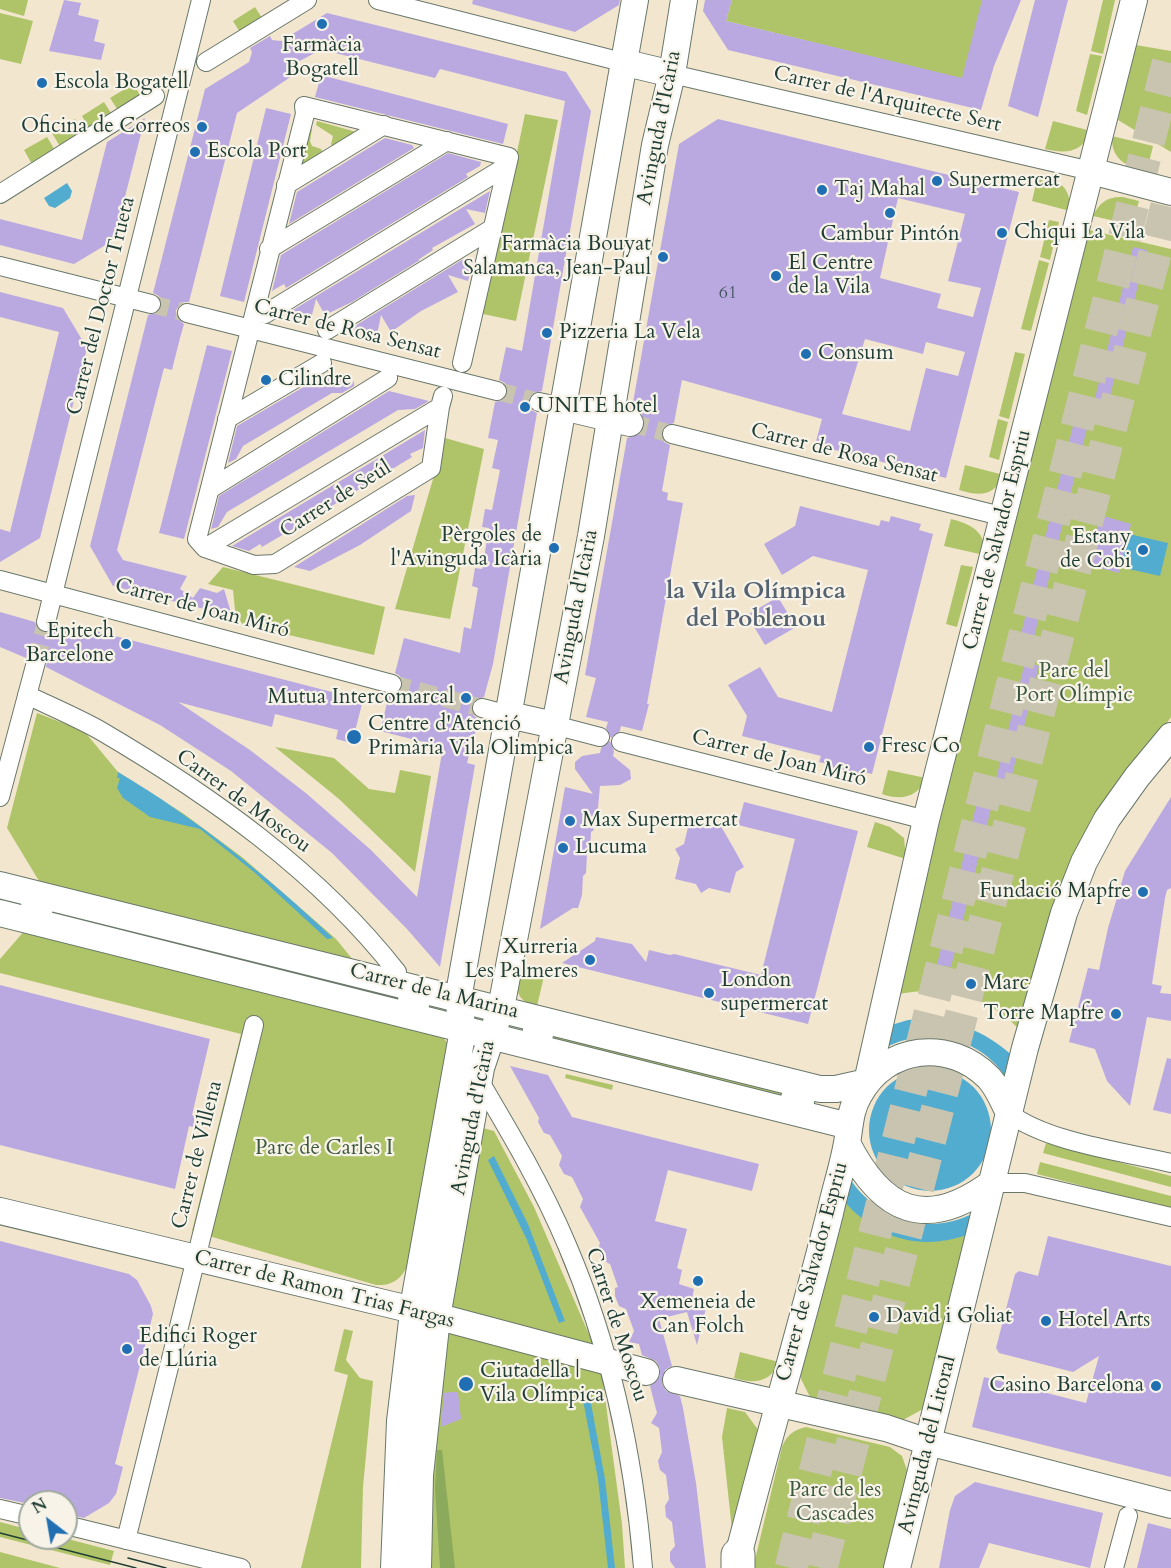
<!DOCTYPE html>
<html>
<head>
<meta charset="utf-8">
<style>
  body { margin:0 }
  #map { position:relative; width:1171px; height:1568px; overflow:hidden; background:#f3e6cf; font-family:Cardo,serif }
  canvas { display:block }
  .north { position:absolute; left:18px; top:1490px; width:60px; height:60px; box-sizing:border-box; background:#f7f3e8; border:2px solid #a1aaa0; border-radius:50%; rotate:329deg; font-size:16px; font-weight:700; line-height:24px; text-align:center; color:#1f3d34 }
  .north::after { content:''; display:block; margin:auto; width:21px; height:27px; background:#1f6fb2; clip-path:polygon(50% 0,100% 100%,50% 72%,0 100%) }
</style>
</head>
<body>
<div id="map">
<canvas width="1171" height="1568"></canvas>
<div class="north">N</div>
</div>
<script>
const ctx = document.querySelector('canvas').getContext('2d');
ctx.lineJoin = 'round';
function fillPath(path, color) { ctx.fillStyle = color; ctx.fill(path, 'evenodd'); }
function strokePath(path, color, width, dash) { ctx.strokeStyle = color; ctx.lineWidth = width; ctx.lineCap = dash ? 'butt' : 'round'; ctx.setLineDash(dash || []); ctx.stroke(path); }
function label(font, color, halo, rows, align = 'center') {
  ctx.font = font + ' Cardo,serif'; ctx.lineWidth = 4.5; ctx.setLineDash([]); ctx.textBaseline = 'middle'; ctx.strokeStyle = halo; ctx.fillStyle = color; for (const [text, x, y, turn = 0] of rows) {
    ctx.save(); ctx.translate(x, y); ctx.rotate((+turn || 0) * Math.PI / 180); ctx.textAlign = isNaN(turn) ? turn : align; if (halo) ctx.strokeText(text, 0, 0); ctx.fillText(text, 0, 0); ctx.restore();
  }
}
fillPath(new Path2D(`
  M0 0H28L24 16 0 9Z
  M732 0H983L963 79 726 21Z
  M1103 0H1115L1103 54 1091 51Z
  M255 7 264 21 241 34 233 21Z
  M0 13 33 21 21 64 0 59Z
  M1136 45 1171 51V152L1118 120Z
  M1090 54 1102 56 1087 115 1076 111Z
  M133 84 142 98 119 112 110 98Z
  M104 102 113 116 90 130 82 116Z
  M525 114 558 120 516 321 483 314Z
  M75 119 84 134 61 148 52 133Z
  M317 121 360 133 334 152 331 144 333 136 316 125Z
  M1053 121 1091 131C1082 153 1066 154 1045 149Z
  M308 128 312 129 310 141 312 146 321 149 326 157 296 170Z
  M1112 136 1153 146 1147 171C1126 166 1111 160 1112 136Z
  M47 137 56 152 33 166 24 150Z
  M1038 175C1060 180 1071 187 1070 211L1032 201Z
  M1123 197 1139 201 1132 225 1093 216C1099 202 1109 196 1123 197Z
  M1049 220 1059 222 1050 260 1040 257Z
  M1089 230 1171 249V717L1162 730 1034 978 1018 1028C981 992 945 985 895 995Z
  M1039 260 1049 263 1031 331 1021 329Z
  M1015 352 1025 354 1009 419 999 416Z
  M998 419 1008 422 999 460 989 457Z
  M445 438 484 449 450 619 395 609Z
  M965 465 1004 475C994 497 979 496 959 490Z
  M951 519C971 524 987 532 984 555L944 546Z
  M961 565 973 567 957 627 946 624Z
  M223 567 385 607 374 655 242 624 235 610 233 590 208 584Z
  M37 713 84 731 118 772 184 814 242 857 336 939 354 961 39 881 7 828Z
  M275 747 334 758 369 789 395 793 400 770 431 776 415 872 339 799Z
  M888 770 926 778C918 797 902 801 882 794Z
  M875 822 890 827 904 838 906 859 867 847Z
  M45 905 408 996 407 1001 43 911Z
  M26 929 441 1035 450 1046 410 1262C402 1277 395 1286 376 1285L192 1231 241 1034 0 973V959Z
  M517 965 545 972 537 1006C514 1002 515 984 517 965Z
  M546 1030 792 1092 790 1098 543 1037Z
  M566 1074 613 1085 612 1090 565 1078Z
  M472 1125 494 1131 534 1207 600 1360 622 1524 625 1568H415Z
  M1046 1143 1171 1176V1187L1043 1153Z
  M1040 1162 1171 1196V1209L1037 1174Z
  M843 1200 866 1222 885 1233 969 1234 923 1409 903 1420 820 1401 810 1397 801 1379V1367Z
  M344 1329 353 1331 346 1360 360 1378 373 1381 363 1487 361 1568H301L348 1375 334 1371Z
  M740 1352 779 1362C771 1383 753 1384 734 1378Z
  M727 1408 745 1412 759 1431 732 1530 722 1437Z
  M806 1427 890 1447 902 1456 908 1473 884 1568H753L782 1447C787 1435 793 1430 806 1427Z
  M0 1522 30 1530V1538H64L114 1551 110 1565 0 1537Z
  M0 1552 60 1568H0Z`), '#afc468');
fillPath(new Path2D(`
  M442 1450 455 1568H440L435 1488 437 1450Z`), '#8baa5c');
fillPath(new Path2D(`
  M67 183 72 191 70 198 55 208 49 206 44 198Z
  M1129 534 1168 543 1160 576 1120 567Z
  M118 772C197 819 266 875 333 938L327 939 254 872 200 829 150 817 123 798 117 788 120 778H117Z
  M908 1020C951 1018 982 1028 1014 1057L1007 1080C982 1036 924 1025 881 1050L888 1026Z
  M869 1130a61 61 0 1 1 122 0a61 61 0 1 1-122 0Z
  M494 1156 528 1224 565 1321 559 1323 527 1240 488 1160Z
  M848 1176C876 1220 927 1237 974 1213L969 1234C922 1252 876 1239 843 1200Z
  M590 1398 605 1479 615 1568H608L598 1479 583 1400Z`), '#52acd0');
fillPath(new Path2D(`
  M64 0 81 3 78 15 99 20 94 41 105 44 101 60 49 51Z
  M473 0H620L619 5 575 32 472 4Z
  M705 0H732L726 21 962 78 982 0H1021L994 66 981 110 728 50 703 11Z
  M1035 0H1068L1038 117 1008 106Z
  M327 13 566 72 591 111 542 391 531 394 528 400 531 410 537 413 493 664 484 697 474 700 471 706 474 716 479 719 467 763 475 765 440 967 407 929 332 853 231 771 160 725 46 667 47 659 39 651H33L26 658 0 647V612L35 622 38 630 44 633H50L56 627 78 633 80 627 363 700 352 743 336 739 338 730 275 714 272 727 178 702 250 750 307 794 371 850 417 897 443 747 380 731 389 695 400 692 403 686 400 676 395 673 404 638 460 653 464 627 471 629 478 588 472 586 475 568 482 569 489 528 482 527 485 509 492 510 500 470 492 468 498 440 488 438 495 402 505 399 508 393 505 383 499 380 506 347 522 351 565 101 440 69 435 78 327 51 328 46 294 64 292 70 295 74 237 113 189 302H183L176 310V317L184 324 180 338 172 370 164 368 117 550 123 560 187 576 180 589 193 598 200 588 217 593 224 589 232 616 113 586 90 546 148 315 159 312 162 306 159 296 153 293 205 89 249 62 252 52 250 48 270 36 272 40 281 41Z
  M321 75 508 124 503 144 315 97Z
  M266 108 291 114 244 302 220 296Z
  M145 118 114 240 74 264 0 245V219L82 240 107 142Z
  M718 119 1019 192 946 478 815 445 822 419 682 380 674 423 664 426 661 432 664 442 670 445 662 491 668 493 667 500 683 503 647 704H649L642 731 621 726 620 731 611 738 606 728 608 722 586 717 596 678 585 675 627 438 640 434 645 426 641 413 632 408 679 144ZM898 198 965 214 948 281 981 288 973 317 937 308 941 294 880 278ZM865 339 923 354 926 342 965 352 958 376 926 368 910 431 842 414Z
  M385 138 412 145 414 148 289 224 297 192Z
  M448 153 481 162 480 166 466 174 468 177 286 288 284 284 272 291 281 255Z
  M490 191 485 213 466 209 475 224 432 248 433 250 418 260H420L352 302 325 315 316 299 311 319 288 313Z
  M1133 247 1147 250 1108 404 1094 402Z
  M465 258H474L468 281 448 275 458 292 421 311 391 332 381 315 377 335 353 330 358 324Z
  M0 292 63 308 87 348 40 538 0 562V529L10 532 59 332 0 317Z
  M207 345 232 351 184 539 159 533Z
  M324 375 354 382V386L342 393H332L243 446 236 459 228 463 237 426Z
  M389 391 429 401 415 409 398 410 227 512 218 527 211 529 219 496Z
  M1076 414 1090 417 1032 645 1019 642Z
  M425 430 423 448 410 454 412 457 340 501 262 547 260 544 249 551 232 546Z
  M415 495 411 511 360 545 310 571 294 567 407 496Z
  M800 506 879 526 881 520 889 522 891 516 921 524 919 530 933 534 872 774 859 771 857 778 826 770 828 764 819 762 821 756 742 736 747 716 728 685 760 667 778 697 832 712 868 570 813 556 782 575 764 544 795 526Z
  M1100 515 1131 524 1119 573 1088 565Z
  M778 597 796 627 765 645 747 615Z
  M1025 662 1039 666 1010 783 996 779Z
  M610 741 614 751 613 756 630 770 631 779 620 785 600 786 598 808 592 826 594 830 591 832 590 852 587 854 586 873 583 876 582 895 578 908H573L540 929 565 787 593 794 575 769V762L582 756 600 753 601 748Z
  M979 794 994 797 951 967 937 965Z
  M1171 797V888L1167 890 1165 898 1152 984 1162 986 1160 993 1171 994V1021L1147 1017 1130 1106 1107 1081 1095 1049 1069 1042 1088 968 1099 970 1108 928 1125 871Z
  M744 802 858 831 808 1024 562 963 595 941 596 937 632 944 646 962 649 950 670 955 674 954 761 975 795 839 738 825Z
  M689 823 710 828 719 823 733 847 744 867 736 872 730 893 709 888 701 893 696 884 675 879 680 858 675 849 684 844Z
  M0 985 210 1039 192 1115 195 1116 193 1127 189 1126 175 1189 0 1145Z
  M1167 1058 1171 1059V1114L1153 1110Z
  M510 1066 548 1075 572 1117 759 1164 752 1191 668 1170 655 1221 687 1229 677 1268 682 1270 679 1284 694 1289 691 1304 706 1308 697 1345 687 1312 659 1319 672 1366 665 1370 662 1384 666 1391 680 1396 683 1408 696 1483 706 1568H675L670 1561V1552L675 1546 672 1522 666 1517 665 1506 669 1499 666 1475 660 1470 658 1461 662 1452 659 1428 651 1423 657 1413 650 1386 660 1376V1368L656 1361 642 1355 639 1344 629 1342 634 1331 626 1309 619 1306 615 1296V1288L618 1287 610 1264 602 1260 598 1250 600 1243 580 1207 583 1199 572 1177 564 1174 559 1165 562 1156 550 1135 544 1133 538 1122 539 1118Z
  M1048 1236 1171 1266V1477L972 1427 984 1377 1086 1403 1099 1356 1073 1372 999 1353 996 1348 1015 1274 1019 1271 1038 1276Z
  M0 1241 129 1274 137 1280 151 1306 153 1314 115 1464 123 1467 116 1494 109 1503 84 1518 66 1514V1502H30V1504L0 1498Z
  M451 1392H458L461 1419 441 1427 444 1393Z
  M975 1482 1103 1513 1090 1568 989 1543 979 1568H939L950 1510 955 1496Z
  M1148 1523 1171 1529V1568H1137Z`), '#baa9e1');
strokePath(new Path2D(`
  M151 304 187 313
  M497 391 539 402
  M630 423 672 434
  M36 662 46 622
  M392 684 482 708`), '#c9c4b0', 18, [18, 9]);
strokePath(new Path2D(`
  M791 1568 1171 52
  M821 1568 1171 190`), '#c9c4b0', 33, [33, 16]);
const street = new Path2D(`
  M378 0 622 62
  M206 62 307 0
  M672 74 1091 171
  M286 185 384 125
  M0 194 155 96
  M269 249 447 141
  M0 266 151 304
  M187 313 497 391
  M265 314 507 166
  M327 330 493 228
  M443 396 440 407 205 548 197 539 305 114 304 106 509 157 462 363
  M539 402 563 407
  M227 419 322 363
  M672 434 1005 517
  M210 489 388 378
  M205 548 254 565 275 564 431 468 440 407
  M0 580 392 684
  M46 622 201 0
  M27 695C52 707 78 718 101 731 210 795 319 872 397 972L395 983
  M482 708 509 715
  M554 725 600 737
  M621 742 926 820
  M0 797 36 662
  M31 901 45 905 43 911 30 907Z
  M408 996 421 999 420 1005 407 1001Z
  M533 1027 546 1030 543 1037 531 1034Z
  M479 1080C511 1134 543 1188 567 1245 611 1348 634 1457 643 1568
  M792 1092 806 1096 805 1102 790 1098Z
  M1009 1113C1046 1142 1124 1152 1171 1163
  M992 1183H1025L1171 1217
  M0 1509 30 1516
  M66 1525 241 1568
  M126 1540 254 1025
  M1114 1568 1128 1516`);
const secondary = new Path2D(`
  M622 62 672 74
  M1091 171 1171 192
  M563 407 630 423
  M509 715 554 725
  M0 885 820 1089H836L867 1082
  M0 913 849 1126
  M867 1082 926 820 1134 0
  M847 1143C882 1212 926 1232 992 1183
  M0 1211 413 1310 646 1372
  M676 1380 886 1428 928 1442 1171 1505
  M394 1568 400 1421 415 1296 463 1030 458 999 635 0
  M418 1568 420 1475 437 1317 481 1068 501 1008 591 536 655 145 672 74 684 0
  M735 1568C765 1449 800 1332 830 1213 835 1190 843 1166 847 1143 850 1126 850 1110 859 1095 886 1045 950 1038 989 1078 998 1088 1003 1101 1009 1113
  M897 1568 1025 1048 1064 913 1084 862 1107 819 1137 777 1171 736`);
const highway = new Path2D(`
  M738 1555V1568`);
strokePath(street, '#69786a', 20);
strokePath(secondary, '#69786a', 28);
strokePath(highway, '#69786a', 35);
strokePath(street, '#fff', 18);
strokePath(secondary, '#fff', 26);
strokePath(highway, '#fff', 33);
strokePath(new Path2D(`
  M0 1533 136 1568
  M128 1558 166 1568`), '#1f3d34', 1.5);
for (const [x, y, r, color] of [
  [322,24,6,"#1f6fb2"],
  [42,83,6,"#1f6fb2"],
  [202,127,6,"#1f6fb2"],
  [195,152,6,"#1f6fb2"],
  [937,181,6,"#1f6fb2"],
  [822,190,6,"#1f6fb2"],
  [890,213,6,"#1f6fb2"],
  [1002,233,6,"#1f6fb2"],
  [663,257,6,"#1f6fb2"],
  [776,276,6,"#1f6fb2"],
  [547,333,6,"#1f6fb2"],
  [806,354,6,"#1f6fb2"],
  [266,380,6,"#1f6fb2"],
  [525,407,6,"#1f6fb2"],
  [554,548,6,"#1f6fb2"],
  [1143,550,6,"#1f6fb2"],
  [126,644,6,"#1f6fb2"],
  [466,698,6,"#1f6fb2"],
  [354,737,8,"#1f6fb2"],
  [869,747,6,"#1f6fb2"],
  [570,821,6,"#1f6fb2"],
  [563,848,6,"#1f6fb2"],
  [1143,892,6,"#1f6fb2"],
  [590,960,6,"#1f6fb2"],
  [971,984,6,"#1f6fb2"],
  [709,993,6,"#1f6fb2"],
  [1116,1014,6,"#1f6fb2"],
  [698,1281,6,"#1f6fb2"],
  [874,1317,6,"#1f6fb2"],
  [1046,1321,6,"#1f6fb2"],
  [127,1349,6,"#1f6fb2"],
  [466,1384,8,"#1f6fb2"],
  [1156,1386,6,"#1f6fb2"]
]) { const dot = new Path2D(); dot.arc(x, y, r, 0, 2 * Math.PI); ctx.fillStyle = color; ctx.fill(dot); strokePath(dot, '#f7f3e8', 2); }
label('18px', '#46585f', null, [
  ["61",728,294]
]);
label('21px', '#1f3d34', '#f7f3e8', [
  ["Farmàcia",322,46,"center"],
  ["Bogatell",322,70,"center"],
  ["Escola Bogatell",54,83],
  ["Oficina de Correos",190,127,"right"],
  ["Escola Port",207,152],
  ["Supermercat",949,181],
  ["Taj Mahal",834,190],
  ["Chiqui La Vila",1014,233],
  ["Cambur Pintón",890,235,"center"],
  ["Farmàcia Bouyat",651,245,"right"],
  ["Salamanca, Jean-Paul",651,269,"right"],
  ["El Centre",788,264],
  ["de la Vila",788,288],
  ["Pizzeria La Vela",559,333],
  ["Consum",818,354],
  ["Cilindre",278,380],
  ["UNITE hotel",537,407],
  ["Pèrgoles de",542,536,"right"],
  ["l'Avinguda Icària",542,560,"right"],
  ["Estany",1131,538,"right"],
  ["de Cobi",1131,562,"right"],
  ["Epitech",114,632,"right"],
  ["Barcelone",114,656,"right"],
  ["Mutua Intercomarcal",454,698,"right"],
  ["Centre d'Atenció",368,725],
  ["Primària Vila Olimpica",368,749],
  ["Fresc Co",881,747],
  ["Max Supermercat",582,821],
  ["Lucuma",575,848],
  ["Fundació Mapfre",1131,892,"right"],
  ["Xurreria",578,948,"right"],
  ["Les Palmeres",578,972,"right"],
  ["London",721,981],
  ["supermercat",721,1005],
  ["Marc",983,984],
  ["Torre Mapfre",1104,1014,"right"],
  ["Xemeneia de",698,1303,"center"],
  ["Can Folch",698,1327,"center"],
  ["David i Goliat",886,1317],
  ["Hotel Arts",1058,1321],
  ["Edifici Roger",139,1337],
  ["de Llúria",139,1361],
  ["Ciutadella |",480,1372],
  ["Vila Olímpica",480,1396],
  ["Casino Barcelona",1144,1386,"right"]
], 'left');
label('21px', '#1f3d34', '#f7f3e8', [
  ["Carrer de l'Arquitecte Sert",887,100,13],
  ["Avinguda d'Icària",660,128,-79],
  ["Carrer del Doctor Trueta",102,306,-76],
  ["Carrer de Rosa Sensat",347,330,14],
  ["Carrer de Rosa Sensat",844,454,14],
  ["Carrer de Seúl",336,500,-32],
  ["Carrer de Salvador Espriu",998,540,-76],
  ["Avinguda d'Icària",577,607,-79],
  ["Carrer de Joan Miró",202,609,15],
  ["Carrer de Joan Miró",779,759,14],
  ["Carrer de Moscou",243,802,36],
  ["Carrer de la Marina",434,992,14],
  ["Avinguda d'Icària",474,1118,-79],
  ["Carrer de Villena",198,1155,-76],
  ["Carrer de Salvador Espriu",813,1272,-75],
  ["Carrer de Ramon Trias Fargas",324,1290,14],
  ["Carrer de Moscou",616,1325,72],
  ["Avinguda del Litoral",928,1445,-76]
]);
label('21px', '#3c583e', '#f7f3e8', [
  ["Parc del",1074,672],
  ["Port Olímpic",1074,696],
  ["Parc de Carles I",324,1149],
  ["Parc de les",835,1491],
  ["Cascades",835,1515]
]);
label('bold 24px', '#556371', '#f7f3e8', [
  ["la Vila Olímpica",756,592],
  ["del Poblenou",756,620]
]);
</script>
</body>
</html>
